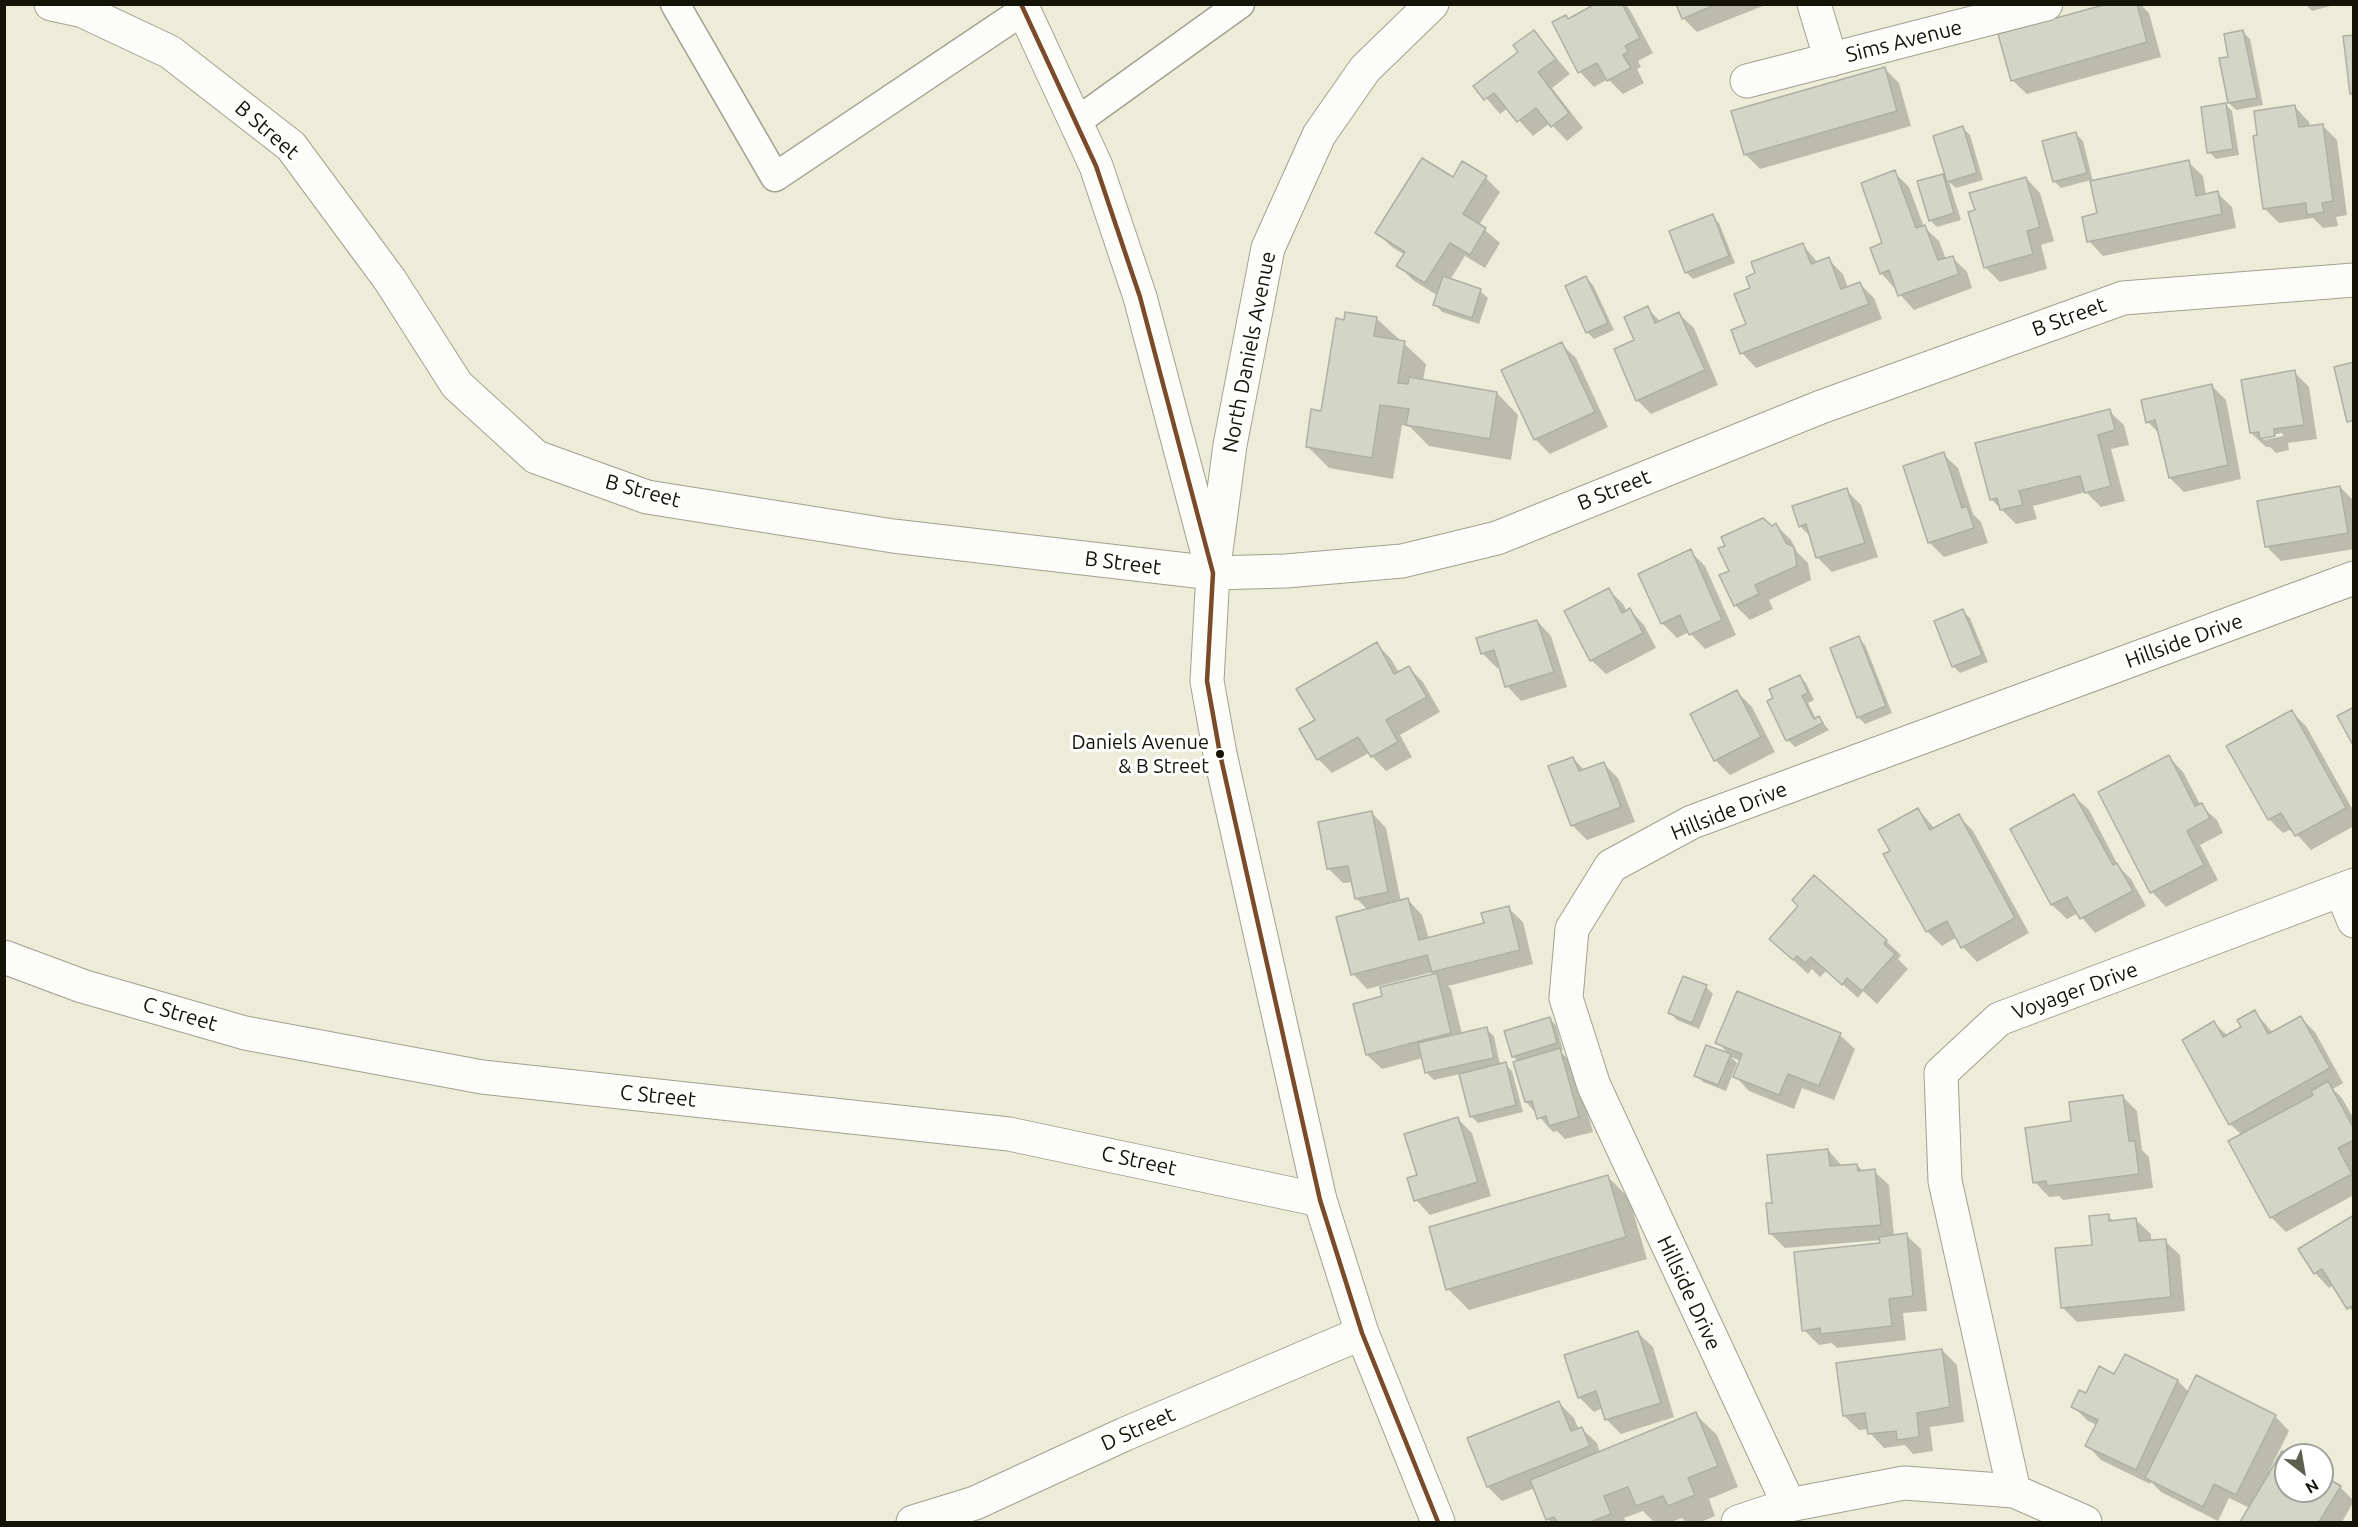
<!DOCTYPE html>
<html>
<head>
<meta charset="utf-8">
<style>
  body { margin:0 }
  #map { position:relative; width:2358px; height:1527px; overflow:hidden; background:#ececd8; font-family:Ubuntu,sans-serif }
  canvas { display:block }
  .frame { position:absolute; inset:0; border:6px solid #131307; pointer-events:none }
  .north { position:absolute; left:2274px; top:1443px; width:60px; height:60px; box-sizing:border-box; background:#fff; border:2px solid #a1a19c; border-radius:50%; rotate:149deg; font-size:16px; font-weight:700; line-height:24px; text-align:center; color:#131307 }
  .north::after { content:''; display:block; margin:auto; width:21px; height:27px; background:#5f5f50; clip-path:polygon(50% 0,100% 100%,50% 72%,0 100%) }
</style>
</head>
<body>
<div id="map">
<canvas width="2358" height="1527"></canvas>
<div class="frame"></div>
<div class="north">N</div>
</div>
<script>
const ctx = document.querySelector('canvas').getContext('2d');
ctx.lineJoin = 'round';
function fillPath(path, color) { ctx.fillStyle = color; ctx.fill(path, 'evenodd'); }
function strokePath(path, color, width, dash) { ctx.strokeStyle = color; ctx.lineWidth = width; ctx.lineCap = dash ? 'butt' : 'round'; ctx.setLineDash(dash || []); ctx.stroke(path); }
function label(font, color, halo, rows, align = 'center') {
  ctx.font = font + ' Ubuntu,sans-serif'; ctx.lineWidth = 6; ctx.setLineDash([]); ctx.textBaseline = 'middle'; ctx.strokeStyle = halo; ctx.fillStyle = color; for (const [text, x, y, turn = 0] of rows) {
    ctx.save(); ctx.translate(x, y); ctx.rotate((+turn || 0) * Math.PI / 180); ctx.textAlign = isNaN(turn) ? turn : align; if (halo) ctx.strokeText(text, 0, 0); ctx.fillText(text, 0, 0); ctx.restore();
  }
}
fillPath(new Path2D(`
  M1599 4H1625L1630 10 1653 53 1638 61 1641 67 1637 69 1644 83 1623 94 1608 79 1594 87 1580 72 1565 16 1569 20Z
  M1678 4H1768L1697 32 1683 18Z
  M2113 4H2140L2149 13 2161 57 2027 94 2012 80Z
  M2305 4H2338L2312 11Z
  M1534 32 1570 74 1552 88 1583 128 1567 141 1550 123 1533 136 1508 108 1500 114 1476 86 1520 52Z
  M2243 32 2250 39 2263 105 2236 110 2229 103 2230 58Z
  M1884 68 1899 83 1911 126 1760 169 1745 154Z
  M2225 104 2232 111 2239 155 2216 159 2209 152Z
  M2295 107 2309 122 2310 127 2322 125 2337 140 2347 215 2336 217 2338 226 2323 228 2313 218 2279 223 2264 208Z
  M1963 128 1970 135 1983 180 1956 188 1949 182 1961 220 1937 227 1930 220 1942 175 1949 182Z
  M2076 134 2083 141 2093 182 2188 162 2203 176 2206 195 2217 193 2232 207 2236 228 2103 256 2089 241 2098 215 2091 180 2061 188 2054 181Z
  M1894 172 1909 187 1924 227 1939 241 1946 259 1952 257 1967 272 1972 288 1914 310 1881 273Z
  M1486 178 1500 192 1479 225 1500 243 1485 268 1465 256 1450 280 1480 291 1488 298 1479 324 1442 312 1435 304 1438 296 1413 280 1398 265 1405 255 1392 247 1377 233 1453 179Z
  M2026 178 2040 193 2054 241 2041 245 2047 269 2000 282 1985 267Z
  M1712 216 1719 223 1735 263 1693 279 1686 272Z
  M1802 244 1818 263 1828 259 1843 274 1848 288 1860 284 1874 298 1882 319 1756 368 1742 353 1752 288Z
  M1586 278 1593 285 1614 330 1594 339 1587 332Z
  M1647 308 1661 322 1679 314 1694 328 1718 385 1651 414 1637 400 1636 341Z
  M1376 318 1426 364 1423 381 1497 393 1518 415 1511 460 1429 446 1410 427 1402 425 1393 479 1329 468 1307 446 1322 413 1345 322Z
  M1561 344 1576 358 1608 427 1550 454 1535 439Z
  M2294 372 2309 387 2317 439 2288 443 2289 450 2276 453 2270 447H2266L2251 433ZM2282 433 2283 436 2264 440 2261 437Z
  M2212 386 2226 400 2241 479 2184 492 2170 478 2160 434 2148 422Z
  M2109 411 2124 425 2129 445 2111 449 2125 501 2101 507 2086 492 2033 506 2037 519 2016 524 1991 499Z
  M1943 454 1958 468 1973 514 1981 522 1988 543 1944 557 1930 543 1905 467Z
  M2340 487 2354 501V549L2281 561 2266 546Z
  M1846 490 1861 505 1878 557 1832 572 1817 557 1811 537 1800 526Z
  M1776 525 1791 540 1797 552 1808 563 1811 580 1769 600 1773 609 1750 620 1735 605 1731 571Z
  M1690 551 1705 566 1736 635 1705 649 1689 632 1677 638 1662 623Z
  M1609 590 1623 604 1627 612 1630 610 1644 625 1656 648 1606 674 1591 660Z
  M1963 611 1970 618 1988 662 1960 673 1953 666Z
  M1537 621 1551 636 1567 687 1521 701 1507 686 1501 667 1497 668 1482 653Z
  M1858 638 1865 645 1892 713 1865 724 1858 717Z
  M1377 644 1391 659 1399 673 1408 667 1423 682 1440 712 1400 735 1412 757 1386 771 1369 753 1332 773 1318 759 1317 721Z
  M1799 676 1806 683 1814 700 1808 703 1816 719 1819 718 1829 730 1795 747 1788 740 1769 701Z
  M1737 692 1752 707 1775 752 1730 775 1715 760Z
  M2292 712 2306 726 2354 812V826L2311 850 2292 829 2283 833 2269 819Z
  M2169 757 2183 772 2201 806 2217 820 2223 833 2200 845 2218 880 2166 907 2152 892Z
  M1573 758 1585 771 1604 764 1618 778 1635 822 1587 840 1572 825Z
  M2074 796 2089 810 2119 867 2131 879 2146 906 2095 933 2078 913 2067 919 2052 905 2012 829Z
  M1918 809 1935 829 1959 816 1973 831 2029 933 1977 962 1963 947 1957 937 1942 946 1927 931 1885 855 1892 852Z
  M1372 813 1386 828 1401 902 1408 900 1422 915 1429 939 1485 924 1508 908 1523 922 1533 964 1448 986 1451 989 1462 1034 1486 1029 1494 1036 1500 1065 1505 1064 1512 1071 1523 1112 1478 1123 1471 1116 1460 1074 1434 1080 1427 1073 1423 1058 1382 1069 1367 1055 1384 998 1436 975 1433 972 1367 989 1353 974 1368 910 1356 898 1353 882 1343 883 1329 869Z
  M1771 939 1886 941 1901 955 1898 959 1908 969 1877 1004 1863 991 1858 998 1827 970 1820 977 1812 969 1808 974Z
  M1706 987 1713 994 1699 1029 1677 1020 1670 1013Z
  M2255 1012 2273 1033 2301 1018 2315 1032 2343 1083 2333 1089 2342 1098 2354 1119V1162L2351 1163 2354 1167V1195L2286 1232 2271 1217 2242 1135 2230 1124 2214 1023 2228 1036 2244 1028Z
  M1549 1018 1556 1025 1563 1050 1560 1051 1574 1065 1593 1132 1565 1139 1557 1131 1553 1132 1526 1102 1519 1062 1513 1057Z
  M1840 1035 1855 1049 1834 1100 1802 1088 1794 1109 1749 1091 1735 1076 1741 1061 1731 1057 1737 1063 1726 1091 1703 1082 1696 1075 1707 1047 1731 1056 1717 1042Z
  M2122 1096 2137 1111 2142 1150 2149 1157 2153 1188 2063 1200 2059 1196 2049 1197 2035 1182 2073 1122Z
  M1458 1119 1472 1133 1491 1196 1430 1215 1416 1200 1419 1176Z
  M1828 1150 1842 1166 1857 1165 1864 1172 1874 1171 1889 1185 1894 1236 1906 1235 1921 1249 1927 1311 1903 1313 1906 1340 1837 1348 1832 1343 1819 1345 1804 1330 1881 1244V1240L1785 1248 1771 1234 1773 1204Z
  M1608 1177 1629 1198 1647 1259 1469 1310 1448 1289Z
  M2108 1216 2115 1222 2136 1220 2151 1234V1242L2165 1241 2180 1255 2185 1311 2077 1322 2062 1307Z
  M2354 1216V1313L2334 1285 2329 1288 2315 1273Z
  M1638 1333 1653 1347 1674 1417 1621 1434 1606 1419 1603 1408 1594 1412 1579 1397Z
  M1942 1350 1957 1365 1964 1422 1930 1427 1933 1451 1913 1454 1905 1445 1884 1448 1870 1433 1869 1429 1859 1430 1844 1416Z
  M2125 1356 2178 1381 2189 1392 2275 1416 2289 1431 2269 1471 2272 1472 2283 1453 2286 1455V1491H2322V1476L2340 1487 2354 1501 2342 1522H2242L2250 1508 2229 1498 2218 1521 2161 1492 2151 1482 2150 1484 2101 1460 2087 1445 2097 1425 2088 1421 2073 1406 2115 1376Z
  M1559 1403 1574 1418 1579 1430 1582 1429 1597 1443 1600 1453 1695 1414 1717 1435 1738 1487 1709 1499 1715 1516 1701 1522H1686L1682 1518 1671 1522H1654L1643 1511 1624 1518 1626 1522H1551L1548 1519 1535 1488 1502 1501 1488 1487Z`), '#0003');
const building = new Path2D(`
  M1595 4H1622L1640 38 1625 46 1628 52 1623 55 1631 68 1607 81 1597 63 1578 73 1552 22 1566 15 1568 19Z
  M1676 4H1717L1682 19Z
  M2107 4H2137L2147 42 2011 81 1998 34Z
  M1534 30 1556 59 1538 72 1569 113 1551 127 1536 108 1517 122 1494 93 1484 100 1473 86 1518 52 1513 45Z
  M2243 30 2257 98 2228 103 2219 58 2228 57 2224 34Z
  M2354 35V94H2350L2343 36Z
  M1885 67 1897 111 1744 155 1731 111Z
  M2226 103 2233 149 2207 153 2201 107Z
  M2295 105 2299 127 2323 124 2333 201 2322 203 2324 212 2307 215 2306 203 2263 209 2253 136 2257 135 2254 111Z
  M1963 126 1977 173 1947 182 1933 136Z
  M2076 132 2087 173 2053 182 2042 141Z
  M1422 158 1453 177 1462 161 1487 176 1463 214 1486 228 1470 255 1450 243 1425 283 1396 266 1405 252 1375 233Z
  M2189 160 2196 196 2218 191 2222 214 2087 242 2082 217 2097 213 2090 181Z
  M1895 170 1916 228 1925 225 1938 260 1953 256 1959 274 1898 296 1889 270 1880 274 1870 248 1882 243 1861 183Z
  M1943 174 1954 213 1929 221 1917 181Z
  M2026 177 2040 227 2027 231 2033 254 1984 268 1968 212 1975 210 1969 193Z
  M1713 214 1729 256 1685 273 1669 231Z
  M1803 243 1811 264 1829 257 1841 289 1860 282 1869 304 1740 354 1731 330 1746 324 1734 294 1750 288 1746 277 1755 273 1751 262Z
  M1443 276 1481 289 1472 318 1433 305Z
  M1586 276 1608 323 1586 333 1565 286Z
  M1648 306 1655 323 1679 312 1705 370 1636 401 1614 349 1634 340 1624 317Z
  M1345 312 1377 317 1374 336 1405 341 1398 383 1408 384 1409 377 1497 392 1490 439 1406 425 1409 409 1380 405 1372 458 1306 447 1311 409 1321 411 1336 318 1344 320Z
  M1562 342 1595 412 1534 440 1501 370Z
  M2354 362V420L2347 422 2334 367Z
  M2295 370 2304 425 2274 429 2275 436 2260 439 2259 432 2250 433 2241 380Z
  M2212 384 2228 465 2169 478 2155 420 2146 423 2141 400Z
  M2110 409 2115 430 2098 435 2111 486 2085 493 2080 476 2019 491 2023 505 2000 510 1997 498 1990 500 1975 443Z
  M1944 452 1962 508 1967 506 1974 528 1928 543 1903 466Z
  M2340 486 2348 533 2265 547 2257 501Z
  M1847 488 1865 543 1816 558 1806 524 1799 527 1792 506Z
  M1763 518 1772 526 1776 523 1786 543 1794 547 1797 566 1755 585 1759 594 1734 606 1719 575 1729 571 1718 548 1725 546 1721 537Z
  M1691 549 1722 620 1689 635 1680 615 1661 624 1638 574Z
  M1609 588 1622 613 1630 608 1643 633 1590 661 1564 611Z
  M1963 609 1982 655 1952 667 1934 621Z
  M1537 620 1554 672 1505 687 1494 650 1481 654 1476 638Z
  M1859 636 1886 706 1857 718 1830 648Z
  M1377 642 1394 674 1409 666 1427 697 1386 720 1398 742 1371 757 1358 737 1317 760 1299 729 1315 720 1296 689Z
  M1800 675 1808 693 1802 696 1814 719 1819 716 1823 723 1786 741 1767 701 1773 698 1769 689Z
  M1737 690 1761 737 1714 761 1690 714Z
  M2354 707V747L2337 716Z
  M2292 710 2346 808 2295 836 2281 813 2268 820 2226 746Z
  M2169 755 2195 806 2202 803 2210 818 2187 831 2204 865 2150 893 2098 792Z
  M1573 757 1579 771 1604 762 1621 807 1571 826 1548 766Z
  M2074 794 2113 865 2117 863 2133 891 2080 919 2067 897 2051 905 2010 829Z
  M1918 808 1930 830 1959 814 2015 918 1961 948 1947 921 1926 932 1883 854 1890 851 1878 830Z
  M1372 811 1388 892 1355 899 1348 866 1327 869 1318 822Z
  M1814 875 1887 940 1884 944 1895 954 1862 991 1847 978 1842 985 1811 957 1805 963 1797 956 1793 960 1769 939 1798 906 1792 900Z
  M1408 898 1419 940 1484 923 1481 913 1509 906 1520 950 1432 972 1427 955 1351 975 1336 917Z
  M1437 973 1451 1033 1366 1055 1353 1004 1382 996 1380 987Z
  M1683 976 1707 985 1692 1023 1668 1013Z
  M1737 991 1841 1033 1819 1086 1788 1074 1779 1095 1733 1077 1742 1054 1715 1043Z
  M2255 1010 2268 1034 2301 1016 2330 1068 2229 1125 2182 1040 2214 1021 2223 1037 2241 1027 2237 1020Z
  M1550 1017 1557 1043 1512 1057 1504 1031Z
  M1487 1027 1494 1058 1425 1073 1418 1043Z
  M1706 1045 1731 1054 1718 1085 1694 1076Z
  M1560 1048 1579 1117 1549 1126 1546 1116 1537 1119 1532 1101 1525 1102 1513 1062Z
  M1506 1062 1516 1105 1470 1117 1459 1074Z
  M2328 1081 2354 1129V1140L2338 1148 2352 1174 2270 1218 2228 1141 2313 1095 2311 1091Z
  M2123 1095 2129 1141H2135L2139 1174 2047 1186 2046 1181 2033 1183 2025 1128 2071 1121 2069 1102Z
  M1458 1117 1478 1182 1414 1201 1407 1178 1417 1175 1404 1134Z
  M1828 1149 1830 1166 1857 1164 1858 1171 1875 1169 1881 1225 1769 1234 1766 1203H1772L1767 1155Z
  M1608 1175 1626 1237 1446 1290 1429 1227Z
  M2109 1214V1221L2136 1218 2139 1241 2166 1239 2171 1297 2061 1308 2055 1248 2092 1245 2089 1216Z
  M2354 1215V1305L2347 1309 2322 1269 2314 1274 2298 1249Z
  M1907 1233 1913 1296 1889 1299 1892 1326 1821 1334 1820 1328 1802 1331 1794 1252 1880 1243 1879 1237Z
  M1638 1331 1661 1403 1605 1420 1596 1391 1578 1398 1564 1355Z
  M1942 1349 1950 1407 1917 1413 1919 1437 1897 1440 1896 1431 1868 1434 1865 1413 1843 1416 1836 1363Z
  M2125 1354 2178 1380 2136 1470 2085 1446 2098 1420 2071 1407 2079 1390 2086 1393 2099 1366 2114 1374Z
  M2196 1375 2276 1415 2236 1495 2214 1484 2203 1507 2145 1478Z
  M1559 1401 1571 1431 1582 1427 1590 1446 1487 1487 1467 1438Z
  M1696 1412 1718 1466 1688 1478 1695 1495 1668 1506 1663 1496 1636 1506 1628 1487 1604 1496 1611 1514 1590 1522H1557L1554 1517 1546 1520 1530 1480Z
  M2282 1451 2289 1455H2286V1491H2322V1475L2341 1486 2319 1522H2240Z`);
fillPath(building, '#d3d6c7');
strokePath(building, '#adb0a2', 1.5);
const service = new Path2D(`
  M675 4 775 177 1024 10
  M1076 122 1240 4`);
const minor = new Path2D(`
  M51 4 83 11 170 52 291 146 390 280 457 385 536 457 647 497 893 536 1213 573 1286 571 1402 561 1497 538 1821 407 2123 298 2354 280
  M1814 4 1831 60
  M1747 81 2046 4
  M1213 573 1230 445 1268 248 1319 135 1365 69 1432 4
  M2341 890 2354 921
  M4 957 82 986 245 1033 482 1077 1009 1134 1320 1200
  M2014 1491 1945 1181 1941 1073 1999 1019 2354 885
  M1789 1505 1594 1086 1566 998 1572 929 1611 866 1692 822 2354 578
  M913 1522 975 1503 1125 1434 1362 1333
  M1738 1522 1789 1505 1904 1483 2014 1491 2085 1522`);
const tertiary = new Path2D(`
  M1021 4 1096 166 1140 297 1213 573 1207 681 1220 754 1320 1200 1362 1333 1438 1522`);
strokePath(service, '#a1a191', 31);
strokePath(minor, '#a1a191', 35);
strokePath(tertiary, '#a1a191', 35);
strokePath(service, '#fcfcf9', 28);
strokePath(minor, '#fcfcf9', 33);
strokePath(tertiary, '#fcfcf9', 33);
strokePath(new Path2D(`
  M1021 4 1096 166 1140 297 1213 573 1207 681 1220 754 1320 1200 1362 1333 1438 1522`), '#7a4b2a', 4.5);
for (const [x, y, r, color] of [
  [1220,754,5,"#131307"]
]) { const dot = new Path2D(); dot.arc(x, y, r, 0, 2 * Math.PI); ctx.fillStyle = color; ctx.fill(dot); strokePath(dot, '#fff', 2); }
label('20px', '#131307', '#fff', [
  ["Daniels Avenue",1209,742],
  ["& B Street",1209,766]
], 'right');
label('21px', '#131307', '#fff', [
  ["Sims Avenue",1904,41,-14],
  ["B Street",267,130,41],
  ["B Street",2069,317,-20],
  ["North Daniels Avenue",1249,352,-79],
  ["B Street",1614,490,-22],
  ["B Street",643,491,15],
  ["B Street",1123,563,7],
  ["Hillside Drive",2184,641,-20],
  ["Hillside Drive",1729,811,-22],
  ["Voyager Drive",2075,991,-20],
  ["C Street",180,1014,16],
  ["C Street",658,1096,6],
  ["C Street",1139,1161,12],
  ["Hillside Drive",1689,1293,65],
  ["D Street",1138,1429,-24]
]);
</script>
</body>
</html>
